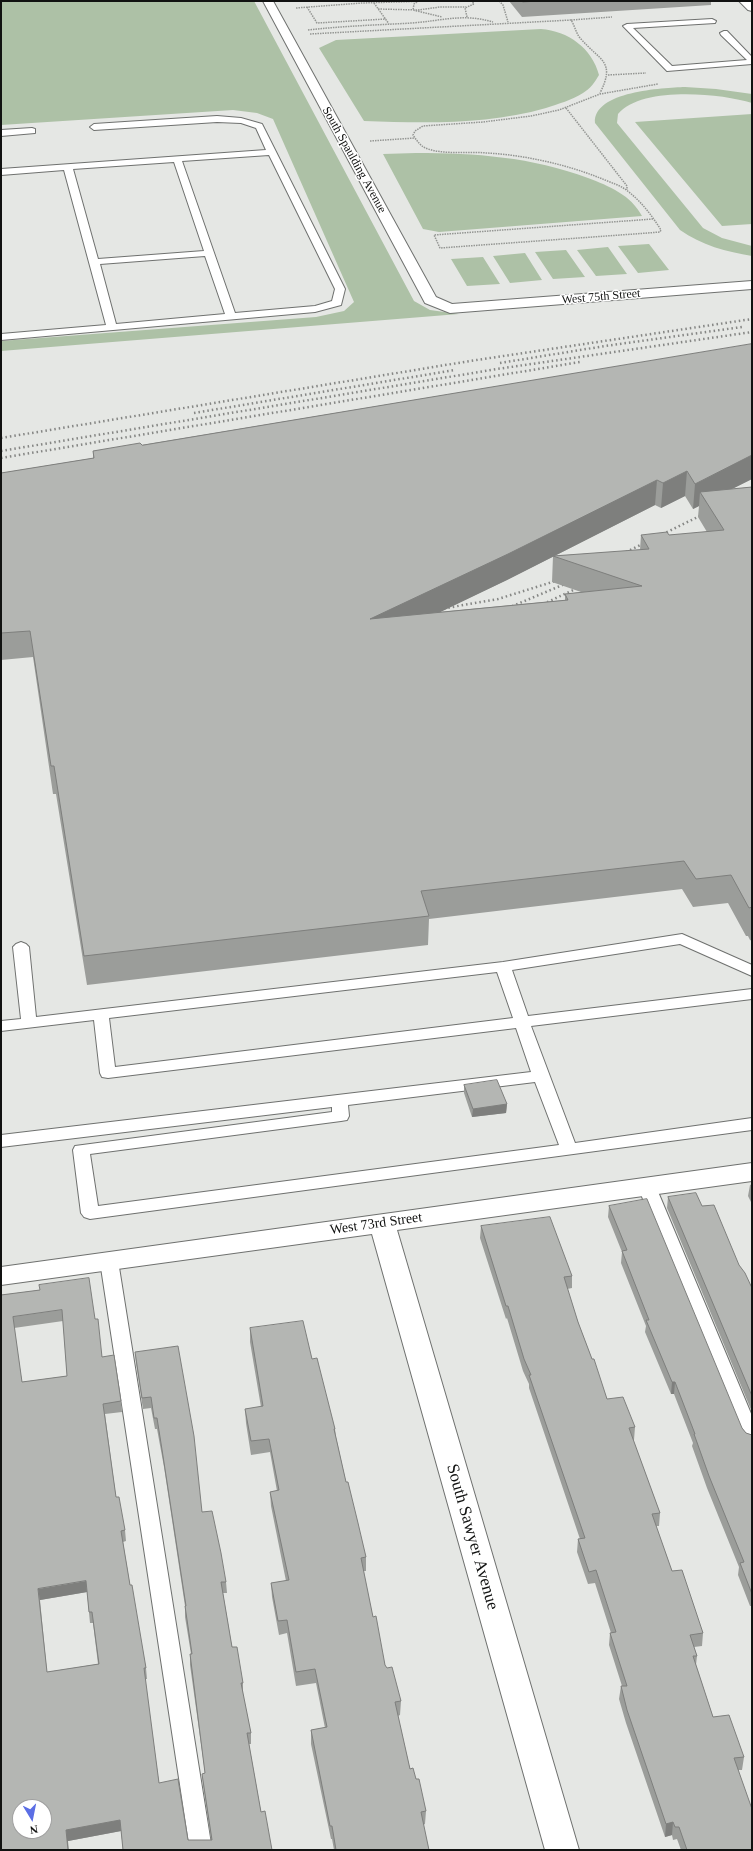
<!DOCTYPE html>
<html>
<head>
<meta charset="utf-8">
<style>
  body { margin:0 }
  #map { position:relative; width:753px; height:1851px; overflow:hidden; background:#e5e7e4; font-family:"Times New Roman",serif }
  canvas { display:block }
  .frame { position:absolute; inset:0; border:2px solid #111211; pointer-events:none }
  .north { position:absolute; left:12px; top:1799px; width:40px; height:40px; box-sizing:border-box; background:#fff; border:1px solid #a0a0a0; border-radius:50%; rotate:170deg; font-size:11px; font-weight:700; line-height:16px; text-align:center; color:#111211 }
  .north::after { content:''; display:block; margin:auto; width:14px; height:18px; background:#5b6ee5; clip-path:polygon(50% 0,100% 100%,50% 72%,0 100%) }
</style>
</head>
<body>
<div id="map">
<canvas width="753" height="1851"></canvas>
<div class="frame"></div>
<div class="north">N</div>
</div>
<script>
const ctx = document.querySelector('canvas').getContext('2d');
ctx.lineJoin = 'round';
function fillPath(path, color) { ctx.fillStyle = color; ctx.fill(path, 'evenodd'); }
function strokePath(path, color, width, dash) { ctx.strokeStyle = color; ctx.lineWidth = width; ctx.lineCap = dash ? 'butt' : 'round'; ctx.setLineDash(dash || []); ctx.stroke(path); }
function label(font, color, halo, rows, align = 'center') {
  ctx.font = font + ' "Times New Roman",serif'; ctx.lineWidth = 3; ctx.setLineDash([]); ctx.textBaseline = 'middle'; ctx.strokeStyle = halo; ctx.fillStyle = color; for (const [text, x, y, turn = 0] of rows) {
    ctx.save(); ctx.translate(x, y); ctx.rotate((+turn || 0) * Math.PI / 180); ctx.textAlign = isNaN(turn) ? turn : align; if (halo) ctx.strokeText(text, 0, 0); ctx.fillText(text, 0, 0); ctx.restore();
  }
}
fillPath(new Path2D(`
  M1 1H254L414 301 430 310 459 314 1 351V341L316 317 344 311 354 302 273 119 257 113 233 110 1 125Z
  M541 29C568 31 592 48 599 75 595 82 590 89 583 93 572 100 558 104 546 108 487 125 425 123 364 121L319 48 336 40Z
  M685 87 716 89 752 94V103C720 93 641 86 618 114L617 123 703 228 722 238 752 246V256C727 252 701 245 680 230L595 123C593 91 663 88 685 87Z
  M752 114V224L722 226 635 122Z
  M416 153C475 153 532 157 588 178 609 186 631 195 642 216L439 232 423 229 383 154Z
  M649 244 669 270 638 273 618 246Z
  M608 247 627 274 596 276 577 250Z
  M566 250 585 277 553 279 535 252Z
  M525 253 542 280 510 283 493 256Z
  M483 257 500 284 467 286 451 259Z`), '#adc1a6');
const service = new Path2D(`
  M712 19 716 21 715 23 633 28 672 66 747 60 721 35 720 33 724 31H727L752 57V64L667 71 623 26 627 24Z
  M217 116 241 118 262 124 263 126 345 289 341 305 315 312 1 340V334L106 325 64 170 1 175V169L266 150 256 128 241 123 217 122 94 130 90 127 94 124ZM269 155 335 289 332 301 315 306 235 313 182 161ZM174 162 204 251 98 259 73 169ZM205 256 225 314 116 324 100 264Z
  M32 128 35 129V133L1 136V130Z
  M682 934 752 965V976L680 944 512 970 528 1016 752 989V999L531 1026 575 1143 752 1118V1130L90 1219 84 1217 81 1213 73 1150 75 1146 332 1112V1107L1 1147V1135L531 1072 516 1028 108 1078 102 1077 100 1073 94 1020 1 1031V1021L21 1019 13 947 16 944 21 942 26 944 29 947 36 1017 503 962ZM497 972 513 1018 115 1067 109 1018ZM535 1082 559 1145 98 1206 90 1154 341 1121 347 1120 349 1116 348 1105Z
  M647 1181 653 1183 656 1187 752 1416V1446L745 1444 742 1439 638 1187 641 1183Z
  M109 1255 115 1257 118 1261 212 1850H190L100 1261 103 1257Z`);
const minor = new Path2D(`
  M263 1H273L436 297 452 304 752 281V289L450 313 425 303Z
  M739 1H751L752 11 748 10Z
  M752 1163V1181L397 1230 579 1850H545L372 1234 1 1285V1267Z`);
strokePath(service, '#6f716f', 2);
strokePath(minor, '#6f716f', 2);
strokePath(new Path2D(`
  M499 1 503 5 508 22
  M417 2 414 4 413 10 442 17
  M374 3 389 24
  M307 7 317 23 386 19
  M296 8 362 3 431 1
  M378 9 418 10 440 7H466
  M467 17 465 8 474 4 472 1
  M571 20 612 17
  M308 30C343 26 377 25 412 23 441 21 463 13 493 22
  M310 34 571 20C575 26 576 34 581 39 600 61 616 61 600 93
  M608 75 646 73
  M566 108 627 186V190
  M370 141 415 138
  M653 219 434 235 440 248 648 233 660 232 661 230C651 214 640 200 625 189 619 185 612 183 605 180 569 165 526 155 486 153 467 151 447 155 428 149 421 147 417 141 413 135L415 131 423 126 483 122 531 116 559 110 600 94 658 84`), '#949693', 1.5, [1.5, 1]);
fillPath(service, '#fff');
fillPath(minor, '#fff');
strokePath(new Path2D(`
  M500 363 605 346 742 327
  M194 413 455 370
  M1 438 470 361 752 319
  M1 451 497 369 752 332
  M1 458 580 362
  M622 554 708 512
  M539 606 584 585
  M508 608 572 581
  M435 610 498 599 562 579`), '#858684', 2.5, [1.5, 3]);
fillPath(new Path2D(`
  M509 1H711V5L522 17Z
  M752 344V479L732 489 752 487V941L750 940 748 936H746L728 903 693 907 682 889 429 919 428 945 87 985 56 794H53L33 657 1 660V473L93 458V451L142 445ZM685 496 693 509 699 506 698 517 707 532 669 535H641L640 550 553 556 552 582 581 592 565 594V600L439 612 507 580 655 505 661 508Z
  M464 1085 507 1104 506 1113 472 1117 464 1093Z
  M752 1184V1204L748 1196 750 1185Z
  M668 1197 702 1206 739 1265 752 1288V1412L667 1208Z
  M609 1206 742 1428 746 1433 752 1435V1606H750L738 1575 739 1567 707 1488 692 1446 693 1443 674 1394H671L645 1332 646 1326 621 1263 622 1252 608 1217Z
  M481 1226 572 1276V1288L567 1289 578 1322 607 1399 635 1427 634 1440H633L660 1513 659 1526H656L672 1571 703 1633 702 1646 694 1647 697 1656 696 1665 713 1717 744 1757 742 1770H738L752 1850H681L677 1839 673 1840 672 1835 665 1837 626 1723 619 1699 621 1686H622L609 1645 610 1633H611L595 1583 588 1584 577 1552 578 1539H580L529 1388V1384L523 1371 507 1318 506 1319 480 1238Z
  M40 1290 95 1319 102 1357 121 1401 122 1412 105 1414 116 1497 125 1530 126 1541 123 1542 130 1585 146 1668 147 1679H145L159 1783 188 1840H211L203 1785 202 1774 205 1773 190 1665V1654H191L185 1617V1606L164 1467 157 1429H155L151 1408 143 1409 136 1363 135 1352 202 1512 226 1582 227 1593H223L232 1647 243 1683V1694L251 1733V1744H249L261 1812 272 1850H123L121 1831 68 1841 69 1850H1V1295ZM63 1321 67 1376 22 1382 14 1328ZM87 1592 90 1623H93L98 1664 47 1672 40 1600Z
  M250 1328 312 1359 335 1429 336 1437 346 1482 366 1557V1571H363L373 1617 385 1665 401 1701 400 1715 398 1716 410 1769 416 1779 426 1811 425 1824 423 1825 429 1850H334L332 1839H331L311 1744V1730L325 1728 316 1683 296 1686 287 1633 279 1635 272 1597 271 1583 286 1581 271 1506 270 1492 277 1491 270 1452 251 1455 246 1423 245 1409 261 1407 250 1342Z`), '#9b9d9a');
fillPath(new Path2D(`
  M752 455V479L706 502 700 492 699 506 693 509 695 484Z
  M687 471 685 496 661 508 663 483Z
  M657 480 655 505 507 580 370 646V619Z
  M507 1104 506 1113 472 1117 473 1109Z
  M672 1382H675L674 1394H671Z
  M86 1581 87 1592 40 1600 38 1589Z
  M120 1820 121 1831 68 1841V1850L66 1830Z
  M673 1822 672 1835 665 1837 666 1824Z`), '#7e7f7d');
const building = new Path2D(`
  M522 1H538L523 2Z
  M752 344V455L695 484 687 471 663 483 657 480 508 554 370 619 568 600 565 594 642 586 553 556 649 549 641 535 667 532 669 535 724 530 700 492 752 487V908V907L749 908 731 875 696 879 684 861 421 891 429 916 84 956 54 766H51L30 631 1 633V473L94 458 93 451 140 443 142 445Z
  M497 1080 507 1104 473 1109 464 1085Z
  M696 1193 702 1206 714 1205 739 1265 745 1273 752 1288V1396L668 1197Z
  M647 1199 742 1428 746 1433 752 1435V1594L740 1563 744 1562 709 1476 694 1434H695L675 1382H672L646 1320H649L622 1251 627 1250 609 1206Z
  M550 1217 572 1276 564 1277 578 1322 592 1359H594L607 1399 623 1397 635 1427 629 1428 660 1513 652 1514 672 1571 682 1570 703 1633 690 1635 697 1656H693L713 1717 729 1715 744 1757 734 1758 752 1809V1850H687L679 1827H675L673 1822 666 1824 627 1710 621 1686H627L610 1633 616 1632 596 1570 589 1572 578 1539 585 1538 529 1375H531L524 1359 508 1306H506L481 1226Z
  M89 1278 95 1319H98L102 1357 114 1355 121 1401 103 1404 116 1497H119L125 1530 121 1531 130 1585H132L146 1668H144L159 1783 178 1779 188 1840H212L202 1774 205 1773 190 1654H192L185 1606H186L163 1456 157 1418H154L151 1397 142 1398 135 1352 178 1346 194 1436 202 1512 212 1511 221 1553 226 1582H221L232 1647H237L243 1683H241L251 1733H247L261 1812 265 1811 272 1850H123L120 1820 66 1830 68 1850H1V1295L40 1290 39 1285ZM62 1310 67 1376 22 1382 13 1317ZM86 1581 89 1612H92L99 1664 47 1672 38 1589ZM20 1807H44V1831H20Z
  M303 1321 312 1359 317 1358 335 1429H334L346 1482H348L358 1523 366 1557 361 1558 373 1617 376 1616 385 1665 387 1668 392 1667 401 1701 395 1702 410 1769 413 1768 416 1779H419L426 1811 421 1812 429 1850H336L332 1826H330L311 1730 327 1727 315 1669 296 1672 287 1620 278 1621 271 1583 289 1580 270 1492 279 1490 269 1439 251 1441 245 1409 263 1406 250 1328Z`);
fillPath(building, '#b4b6b3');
strokePath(building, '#7e7f7d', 1);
label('12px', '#111211', '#fff', [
  ["South Spaulding Avenue",354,160,61],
  ["West 75th Street",601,297,-5]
]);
label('14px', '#111211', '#fff', [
  ["West 73rd Street",376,1224,-8]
]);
label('17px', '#111211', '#fff', [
  ["South Sawyer Avenue",472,1537,74]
]);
</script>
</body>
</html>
